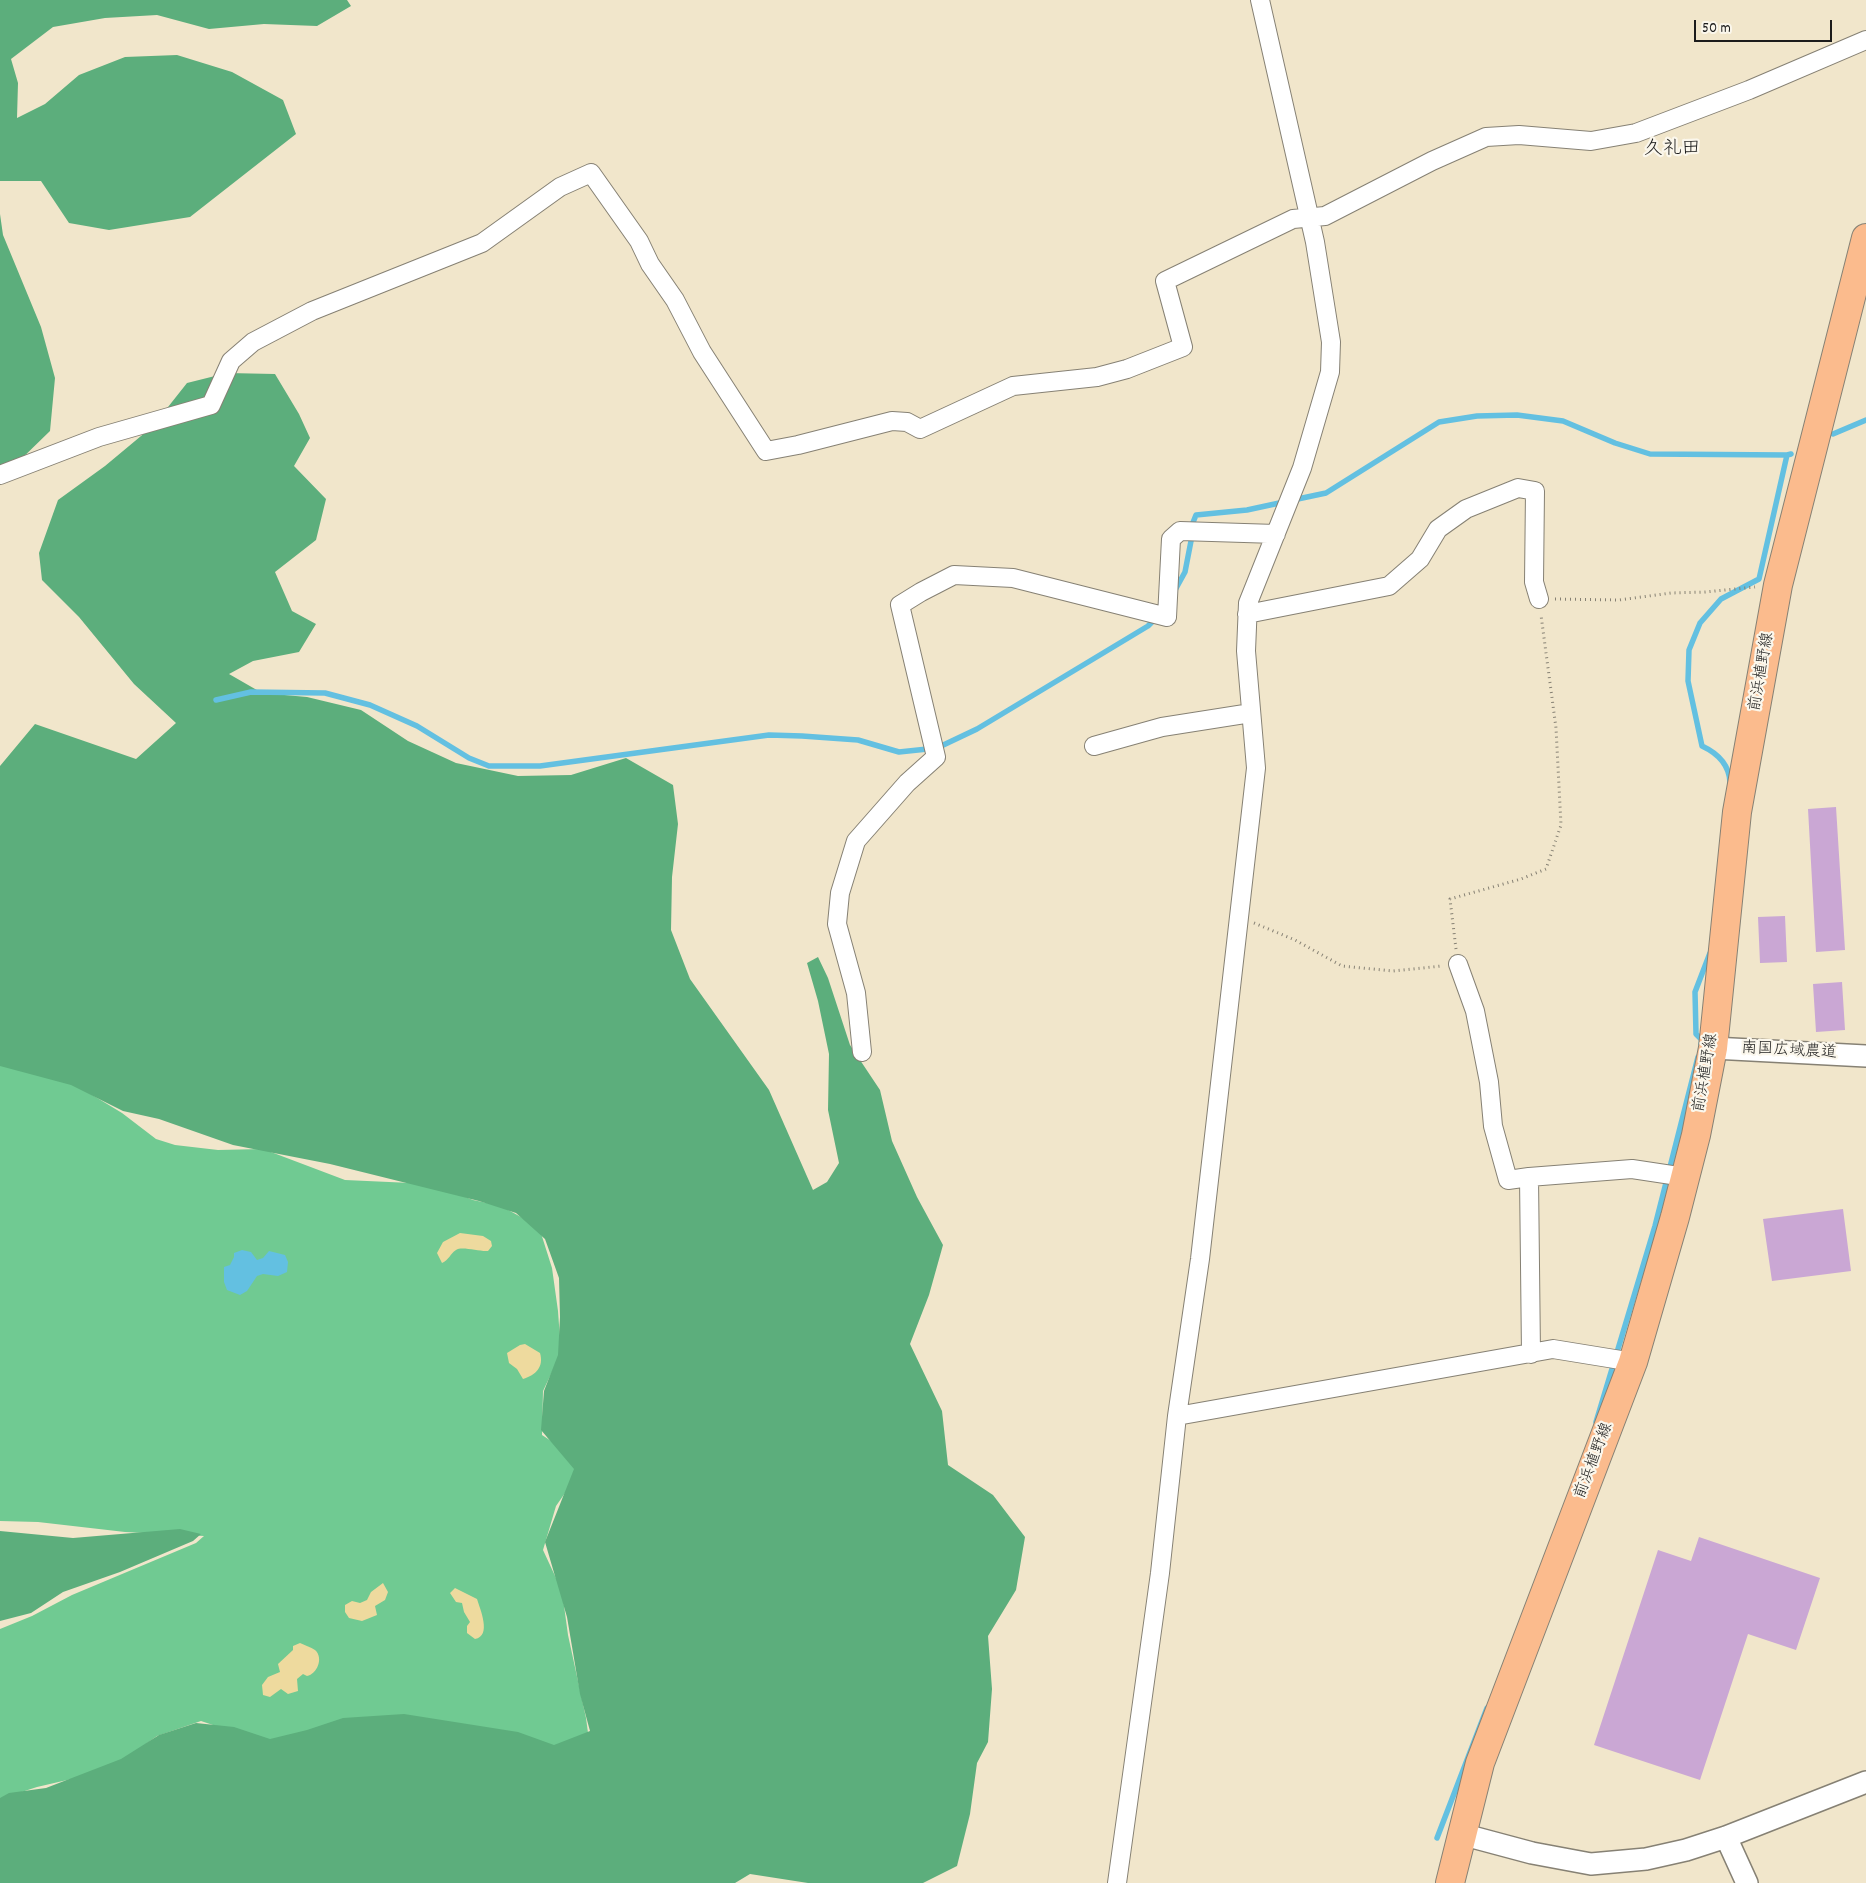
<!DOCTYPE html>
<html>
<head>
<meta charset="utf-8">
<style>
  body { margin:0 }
  #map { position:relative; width:1866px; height:1883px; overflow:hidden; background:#f1e6cb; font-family:Dekko,sans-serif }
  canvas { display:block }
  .scale { position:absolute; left:1694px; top:20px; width:138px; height:22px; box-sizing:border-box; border:2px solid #1c1c1c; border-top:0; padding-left:6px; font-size:15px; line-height:18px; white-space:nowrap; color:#1c1c1c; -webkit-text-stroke:4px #fbf7ec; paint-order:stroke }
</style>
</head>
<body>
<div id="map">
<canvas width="1866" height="1883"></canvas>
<div class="scale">50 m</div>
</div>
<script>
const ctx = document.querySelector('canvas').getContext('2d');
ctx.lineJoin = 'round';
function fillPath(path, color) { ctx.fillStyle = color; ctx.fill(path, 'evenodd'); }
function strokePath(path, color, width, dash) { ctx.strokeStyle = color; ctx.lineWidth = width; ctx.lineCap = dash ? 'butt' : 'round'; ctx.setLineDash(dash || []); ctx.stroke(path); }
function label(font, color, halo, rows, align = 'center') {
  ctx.font = font + ' Dekko,"Klee One",sans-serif'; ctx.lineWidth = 4.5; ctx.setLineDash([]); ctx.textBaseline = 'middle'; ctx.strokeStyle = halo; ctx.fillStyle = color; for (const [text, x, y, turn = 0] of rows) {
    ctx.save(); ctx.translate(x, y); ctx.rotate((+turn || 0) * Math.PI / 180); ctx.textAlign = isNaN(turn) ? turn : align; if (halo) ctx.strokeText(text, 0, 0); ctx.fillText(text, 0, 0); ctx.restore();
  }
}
fillPath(new Path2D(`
  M0 1062 46 1067 122 1113 156 1139 175 1145 218 1150 263 1149 345 1180 433 1184 473 1200 501 1206 539 1227 552 1268 558 1311 561 1353 543 1391 542 1435 580 1460 581 1470 556 1506 543 1550 562 1591 568 1635 586 1718 588 1733 574 1746 300 1736 257 1743 243 1735 201 1721 157 1736 121 1762 80 1777 37 1787 0 1799V1629L32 1616 72 1595 196 1543 204 1536 125 1532 38 1522 0 1521Z`), '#70ca92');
fillPath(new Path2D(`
  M0 0H347L351 6 317 26 264 24 209 29 157 15 105 18 53 27 11 59 18 83 17 118 45 104 79 75 125 57 177 55 232 72 283 100 296 134 190 217 109 230 69 223 41 181H0Z
  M0 214 3 235 41 327 55 378 50 431 13 467 0 469Z
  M227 373 275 374 299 414 310 438 294 466 326 499 316 540 275 572 292 611 316 624 299 652 253 661 229 674 262 693 307 697 361 710 408 741 456 763 518 776 571 775 626 758 673 785 678 824 672 877 671 930 690 979 769 1090 813 1190 827 1182 839 1163 828 1110 829 1054 818 1001 807 963 818 957 828 978 850 1045 880 1090 892 1141 917 1197 943 1245 929 1295 910 1344 942 1411 948 1465 993 1495 1025 1537 1016 1590 988 1636 992 1689 988 1742 977 1763 970 1814 957 1866 923 1883H808L750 1874 735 1883H0V1798L9 1793 46 1788 121 1759 159 1735 196 1723 234 1727 270 1739 307 1730 343 1718 404 1714 518 1732 554 1745 590 1731 580 1694 567 1617 545 1542 574 1469 541 1430 544 1391 558 1355 560 1317 559 1278 545 1239 516 1213 479 1201 330 1164 233 1145 159 1119 123 1111 71 1085 0 1066V766L35 724 136 759 176 723 134 684 79 617 42 580 39 553 58 500 105 466 153 426 187 383Z
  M180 1529 201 1534 193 1541 120 1572 63 1592 31 1613 0 1621V1531L73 1538Z`), '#5cae7c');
fillPath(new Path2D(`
  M460 1233 483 1236 491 1241 492 1246 488 1251C480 1252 462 1246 456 1250 450 1254 449 1260 442 1263L437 1253 443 1242Z
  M525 1344 540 1353C544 1367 536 1375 523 1379L517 1369 509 1363 507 1353 520 1345Z
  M383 1583 388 1592 385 1600 375 1606 377 1615 362 1621 349 1618 345 1612V1605L352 1601 360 1603 367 1600 371 1592Z
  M455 1588 477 1599C480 1609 492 1636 475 1639L467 1633V1626L470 1622 464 1612 462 1603 456 1602 450 1593Z
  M300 1643C304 1645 311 1647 315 1650 324 1658 317 1674 307 1676L303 1674 297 1679 298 1691 288 1694 281 1689 270 1697 263 1695 262 1685 268 1677 280 1672 278 1664 293 1650V1646Z`), '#eeda9e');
fillPath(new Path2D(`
  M242 1250 251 1252 257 1260 263 1258 269 1251 285 1255 288 1262 287 1272 278 1276 263 1274 257 1276 247 1291 240 1295 227 1290 224 1282V1267L230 1265 234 1257V1253Z`), '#63c0e1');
strokePath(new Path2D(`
  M1833 434 1866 420
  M1293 500 1326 493 1439 422 1477 416 1517 415 1563 421 1615 443 1650 454 1787 455 1791 454
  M1174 592 1185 572 1191 541 1190 530 1196 515 1247 510 1284 502
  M216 700 251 692 325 693 370 705 417 726 469 758 489 766H540L769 735 802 736 858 740 899 752 937 748 977 729 1148 626 1156 618
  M1730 782C1729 764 1717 753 1702 746L1688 681 1689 650 1700 623 1721 599 1759 579 1787 455
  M1701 1044 1702 1040 1696 1034 1695 992 1710 953
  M1596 1422 1655 1226 1698 1057
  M1437 1838 1487 1708`), '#63c0e1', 5.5);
fillPath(new Path2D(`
  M1836 807 1845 950 1816 952 1808 809Z
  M1785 916 1787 962 1760 963 1758 917Z
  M1842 982 1845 1030 1816 1032 1813 984Z
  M1843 1209 1851 1271 1772 1281 1763 1219Z
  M1699 1537 1820 1578 1796 1650 1748 1634 1700 1780 1594 1745 1658 1550 1691 1561Z`), '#caa7d4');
const minor = new Path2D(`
  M0 475 99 437 211 405 231 361 253 342 312 311 482 243 560 187 591 173 639 241 650 264 675 300 702 352 766 451 798 445 892 421 907 422 920 429 1013 386 1097 377 1127 369 1183 347 1165 281 1293 219 1325 216 1432 161 1486 137 1519 135 1591 141 1636 133 1749 90 1866 40
  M1247 614 1389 586 1420 559 1438 529 1466 509 1518 488 1535 491 1534 582 1539 599
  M1094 746 1162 727 1251 713
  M1458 964 1475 1011 1489 1082 1493 1126 1508 1180 1529 1177
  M862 1052 856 993 837 924 840 893 856 841 907 783 936 757 900 605 921 592 954 575 1013 578 1167 617 1171 539 1180 531 1276 534
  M1531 1354 1529 1177 1632 1169 1685 1177
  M1177 1416 1553 1349 1633 1362
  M1117 1883 1160 1573 1177 1416 1200 1259 1256 768 1246 651 1248 603 1302 468 1330 372 1331 342 1315 242 1260 0`);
const tertiary = new Path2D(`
  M1713 1048 1866 1056
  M1461 1834 1532 1853 1591 1864 1646 1859 1686 1850 1726 1837 1866 1782
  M1726 1837 1747 1883`);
const primary = new Path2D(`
  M1450 1883 1480 1763 1633 1362 1675 1217 1696 1135 1713 1048 1737 812 1778 585 1866 238`);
strokePath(minor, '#868174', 20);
strokePath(tertiary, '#868174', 24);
strokePath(primary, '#868174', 30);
strokePath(new Path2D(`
  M1555 599 1619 600 1671 593 1705 592 1755 587
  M1254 923 1295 940 1342 966 1393 971 1442 966
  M1456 949 1450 899 1521 879 1546 869 1561 825 1556 728 1541 615`), '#868174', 3, [1, 4]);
strokePath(minor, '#fff', 18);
strokePath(tertiary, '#fff', 21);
strokePath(primary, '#fbbb8d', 28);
label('16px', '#1c1c1c', '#fbf7ec', [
  ["前浜植野線",1763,672,-80],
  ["南国広域農道",1789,1052,3],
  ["前浜植野線",1707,1073,-80],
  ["前浜植野線",1595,1461,-69]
]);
label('19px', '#1c1c1c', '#fbf7ec', [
  ["久礼田",1672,150]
]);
</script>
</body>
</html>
